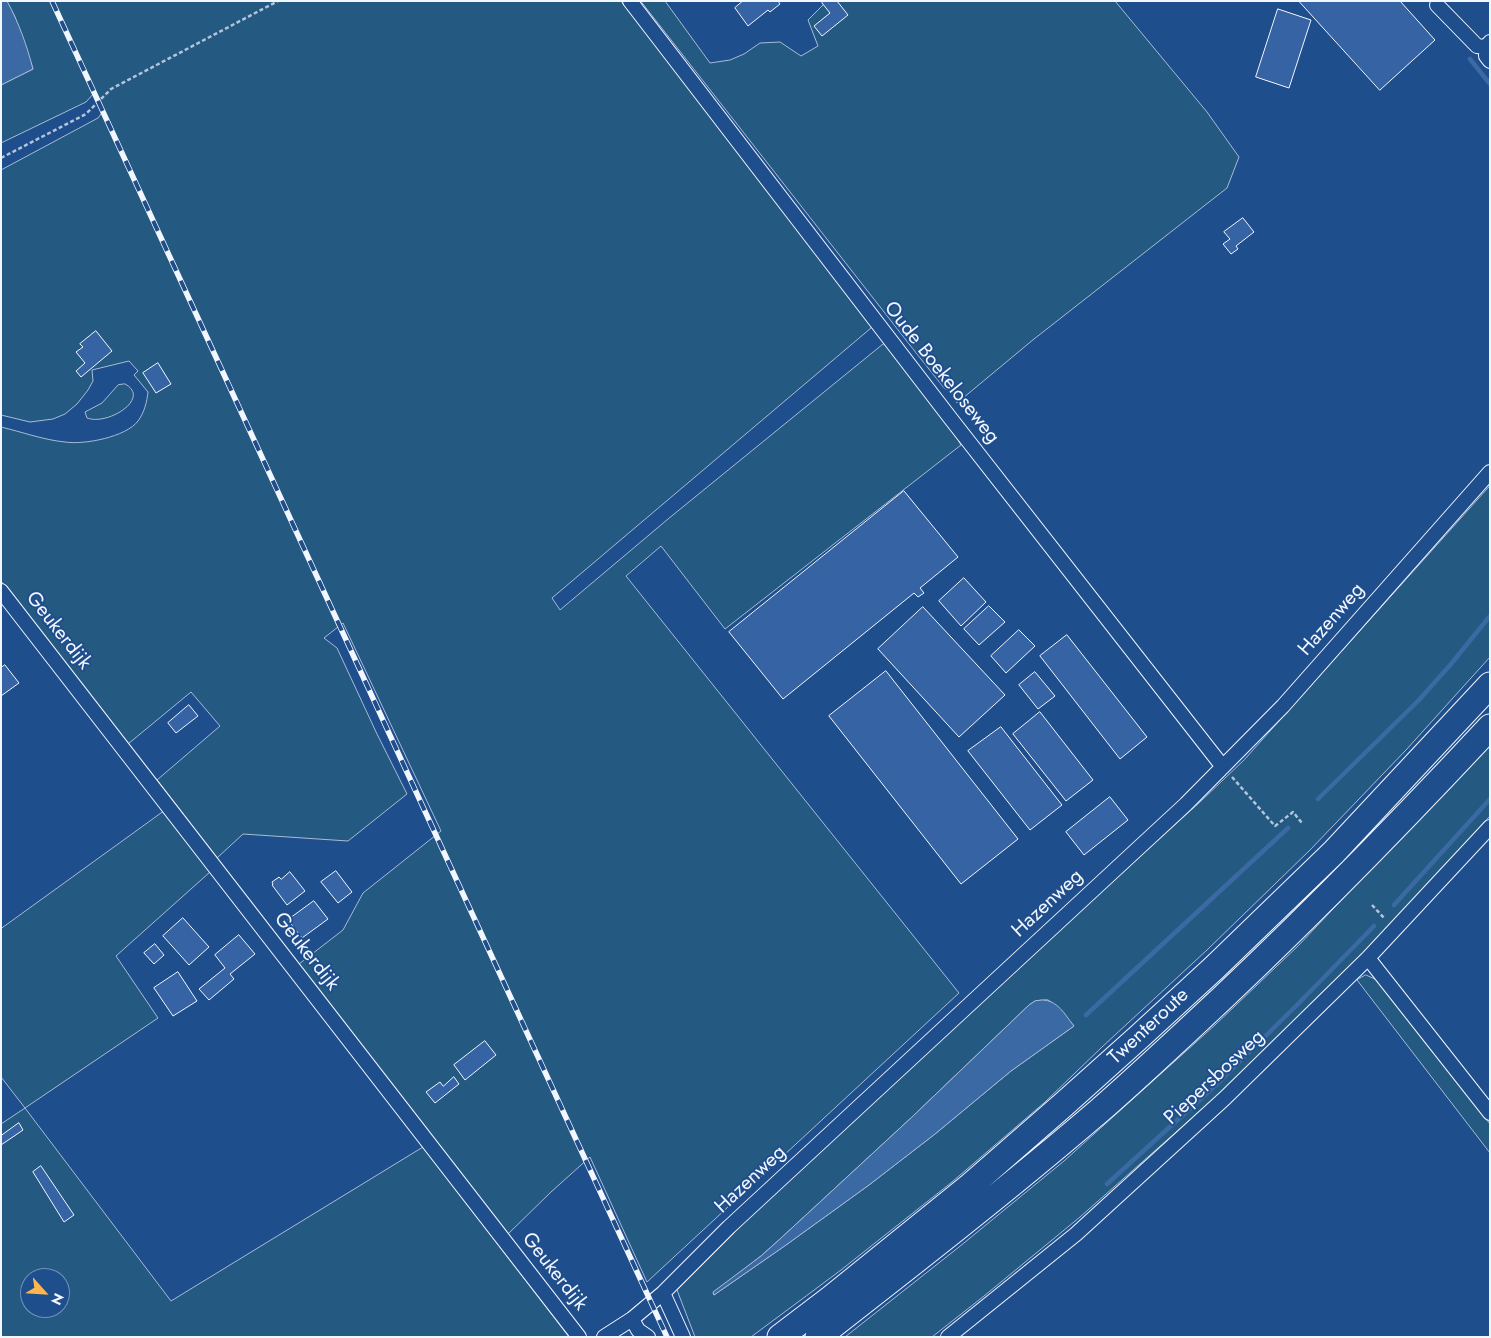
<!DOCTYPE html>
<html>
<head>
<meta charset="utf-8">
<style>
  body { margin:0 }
  #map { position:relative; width:1491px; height:1338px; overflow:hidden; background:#1f4e8c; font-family:Jost,sans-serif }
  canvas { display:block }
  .frame { position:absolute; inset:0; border:2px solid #f2f6ff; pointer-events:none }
  .north { position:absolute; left:20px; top:1268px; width:50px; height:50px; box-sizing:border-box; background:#1f4e8c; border:1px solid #7391ba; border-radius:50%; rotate:116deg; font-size:14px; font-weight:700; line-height:20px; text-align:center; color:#f2f6ff }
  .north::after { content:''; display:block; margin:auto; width:18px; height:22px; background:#ffb74d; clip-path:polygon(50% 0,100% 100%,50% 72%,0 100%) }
</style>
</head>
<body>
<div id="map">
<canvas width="1491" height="1338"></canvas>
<div class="frame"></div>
<div class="north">N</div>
</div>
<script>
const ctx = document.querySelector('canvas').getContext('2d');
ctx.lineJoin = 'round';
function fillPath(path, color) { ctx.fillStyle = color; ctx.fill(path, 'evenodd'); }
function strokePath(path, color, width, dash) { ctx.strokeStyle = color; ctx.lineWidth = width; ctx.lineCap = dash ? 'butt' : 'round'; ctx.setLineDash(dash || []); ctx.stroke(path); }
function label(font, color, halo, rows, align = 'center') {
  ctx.font = font + ' Jost,sans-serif'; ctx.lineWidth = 4; ctx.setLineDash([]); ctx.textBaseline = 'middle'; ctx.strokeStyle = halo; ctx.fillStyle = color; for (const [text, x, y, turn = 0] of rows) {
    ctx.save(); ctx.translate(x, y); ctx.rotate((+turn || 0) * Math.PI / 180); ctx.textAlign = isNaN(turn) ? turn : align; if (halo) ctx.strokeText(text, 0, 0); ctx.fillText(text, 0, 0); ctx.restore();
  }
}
const green = new Path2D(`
  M7 1H621L872 325 871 328 552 598 560 610 668 519 883 344 888 343 947 420 961 445 725 629 661 546 626 576 959 993 647 1282 590 1157 551 1192 508 1234 299 964 343 930 363 893 441 831 343 623 324 638 337 648 377 734 407 794 348 841 243 834 217 858 157 780 220 726 191 692 128 744 1 581V427C22 432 44 440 65 442 84 445 126 437 138 421 144 413 147 402 148 392L134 375 138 371 129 361 92 370 93 381 88 390 77 404 65 414 53 419 30 422 1 415V170L98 118 104 110 95 92 86 102 1 143V85L33 69 15 17Z
  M641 1H665L710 63 730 60 744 54 760 43 780 42 801 56 818 46 808 20 825 3 824 1H1115L1207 112 1239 157 1227 188 1034 339 957 403 950 391 944 388 913 349Z
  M125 384C152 398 108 426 87 418L85 412 102 403 118 385Z
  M1490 486V657L1406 750 1310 850 1207 950 1102 1047 1045 1102 952 1182 841 1270 751 1337H695L677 1290 807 1160 1201 801 1244 760ZM1048 1000 1057 1006 1074 1026 1011 1071 935 1134 869 1185 786 1245 714 1295 713 1293 761 1256 780 1239 912 1117 1029 1005 1035 1001Z
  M1490 743V816L1387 930 1218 1095 1080 1217 984 1296 932 1337H845L959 1247 1064 1161 1215 1025 1298 946Z
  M163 812 210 872 116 956 158 1018 25 1108 171 1301 423 1147 569 1337H1V1124L25 1108 1 1077V929ZM30 1278H60V1308H30Z
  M1366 975 1377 980 1490 1124V1153L1357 980Z`);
fillPath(green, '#245a82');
strokePath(green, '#a8bbd7', 1);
const water = new Path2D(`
  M1 1H7C19 23 27 46 33 69L1 85Z
  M1042 1000C1058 1000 1065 1015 1074 1026L1011 1071 935 1134 869 1185 786 1245 714 1295 713 1292 761 1256 780 1239 912 1117 1029 1005 1035 1001Z`);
fillPath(water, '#3b69a3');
strokePath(water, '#a8bbd7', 1);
strokePath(new Path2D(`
  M1470 59 1490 84
  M1318 799 1419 700 1451 664 1490 616
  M1394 905 1490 799
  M1086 1015 1288 828
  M1107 1184 1217 1084 1299 1003 1374 926`), '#3b69a3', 4.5);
const building = new Path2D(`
  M743 1H778L780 4 770 12 768 10 748 26 735 8Z
  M824 1H837L848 15 822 36 814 26 830 13 822 3Z
  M1299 1H1400L1435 40 1380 90Z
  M1278 9 1311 20 1289 88 1256 77Z
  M1243 218 1254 232 1236 246 1238 249 1231 254 1223 244 1230 239 1224 232Z
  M96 331 112 351 81 377 76 371 85 363 76 352 83 347 80 344Z
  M158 363 171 384 156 393 143 373Z
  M904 491 958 557 920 588 924 593 918 597 914 593 783 699 729 632Z
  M964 578 986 602 961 626 939 601Z
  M989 606 1005 622 979 645 964 629Z
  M923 607 1005 695 959 737 878 649Z
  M1019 630 1035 646 1006 673 991 656Z
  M1067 635 1147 737 1120 759 1040 656Z
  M5 665 19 683 1 696V668Z
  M886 671 1018 839 961 884 829 716Z
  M1035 672 1055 696 1038 709 1019 685Z
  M189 705 198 716 176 733 168 723Z
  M1040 712 1093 780 1066 801 1013 734Z
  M1001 727 1062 805 1030 830 968 751Z
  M1110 797 1128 820 1084 855 1066 832Z
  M336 871 352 892 338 903 321 882Z
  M290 872 305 891 287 905 272 885 273 884 272 882 279 877 281 879Z
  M314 901 328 919 302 938 288 920Z
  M183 918 209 947 189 965 163 936Z
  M239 935 255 954 230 974 234 979 209 1000 199 989 225 968 215 955Z
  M155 944 164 955 154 964 144 953Z
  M178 972 197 1001 173 1016 154 988Z
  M485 1041 496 1055 465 1080 454 1065Z
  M454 1077 459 1084 435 1103 426 1092 440 1082 443 1086Z
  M19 1123 23 1130 1 1145V1136Z
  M41 1166 74 1215 64 1222 33 1172Z`);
fillPath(building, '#3563a3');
strokePath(building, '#f2f6ff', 1);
const street = new Path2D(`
  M630 1 951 419 1223 767
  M1437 5 1477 46 1486 47 1490 42
  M1486 47V56L1490 61
  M1 591 579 1337
  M1368 958 1490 1113
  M663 1293 683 1337
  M632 1319 638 1330 648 1337
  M604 1337 632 1319 663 1293 729 1227 1186 804 1283 706 1490 472
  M948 1337 1076 1234 1225 1098 1368 958 1490 827`);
const highway = new Path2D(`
  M780 1337 830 1299 970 1186 1063 1105 1140 1036 1214 968 1334 852 1490 685
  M818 1337C913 1263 1008 1189 1099 1111 1129 1085 1158 1058 1187 1031 1292 934 1392 832 1490 727`);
strokePath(street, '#f2f6ff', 16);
strokePath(highway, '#f2f6ff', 27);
strokePath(new Path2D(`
  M1 158 86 114 111 89 278 1
  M1232 777 1275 826 1293 812 1302 823
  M1372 905 1385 919`), '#b3c4dc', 2.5, [4, 2.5]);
strokePath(street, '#1f4e8c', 14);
strokePath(highway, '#1f4e8c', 25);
const rail = new Path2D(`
  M52 1 667 1337`);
strokePath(rail, '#f2f6ff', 5.5);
strokePath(rail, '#1f4e8c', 4, [11]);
label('20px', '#f2f6ff', '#1f4e8c', [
  ["Oude Boekeloseweg",941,373,52],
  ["Hazenweg",1332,620,-49],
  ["Geukerdijk",58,631,52],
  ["Hazenweg",1048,904,-43],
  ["Geukerdijk",306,952,52],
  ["Twenteroute",1149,1027,-43],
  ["Piepersbosweg",1215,1078,-43],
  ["Hazenweg",751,1180,-43],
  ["Geukerdijk",554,1272,52]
]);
</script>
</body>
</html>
